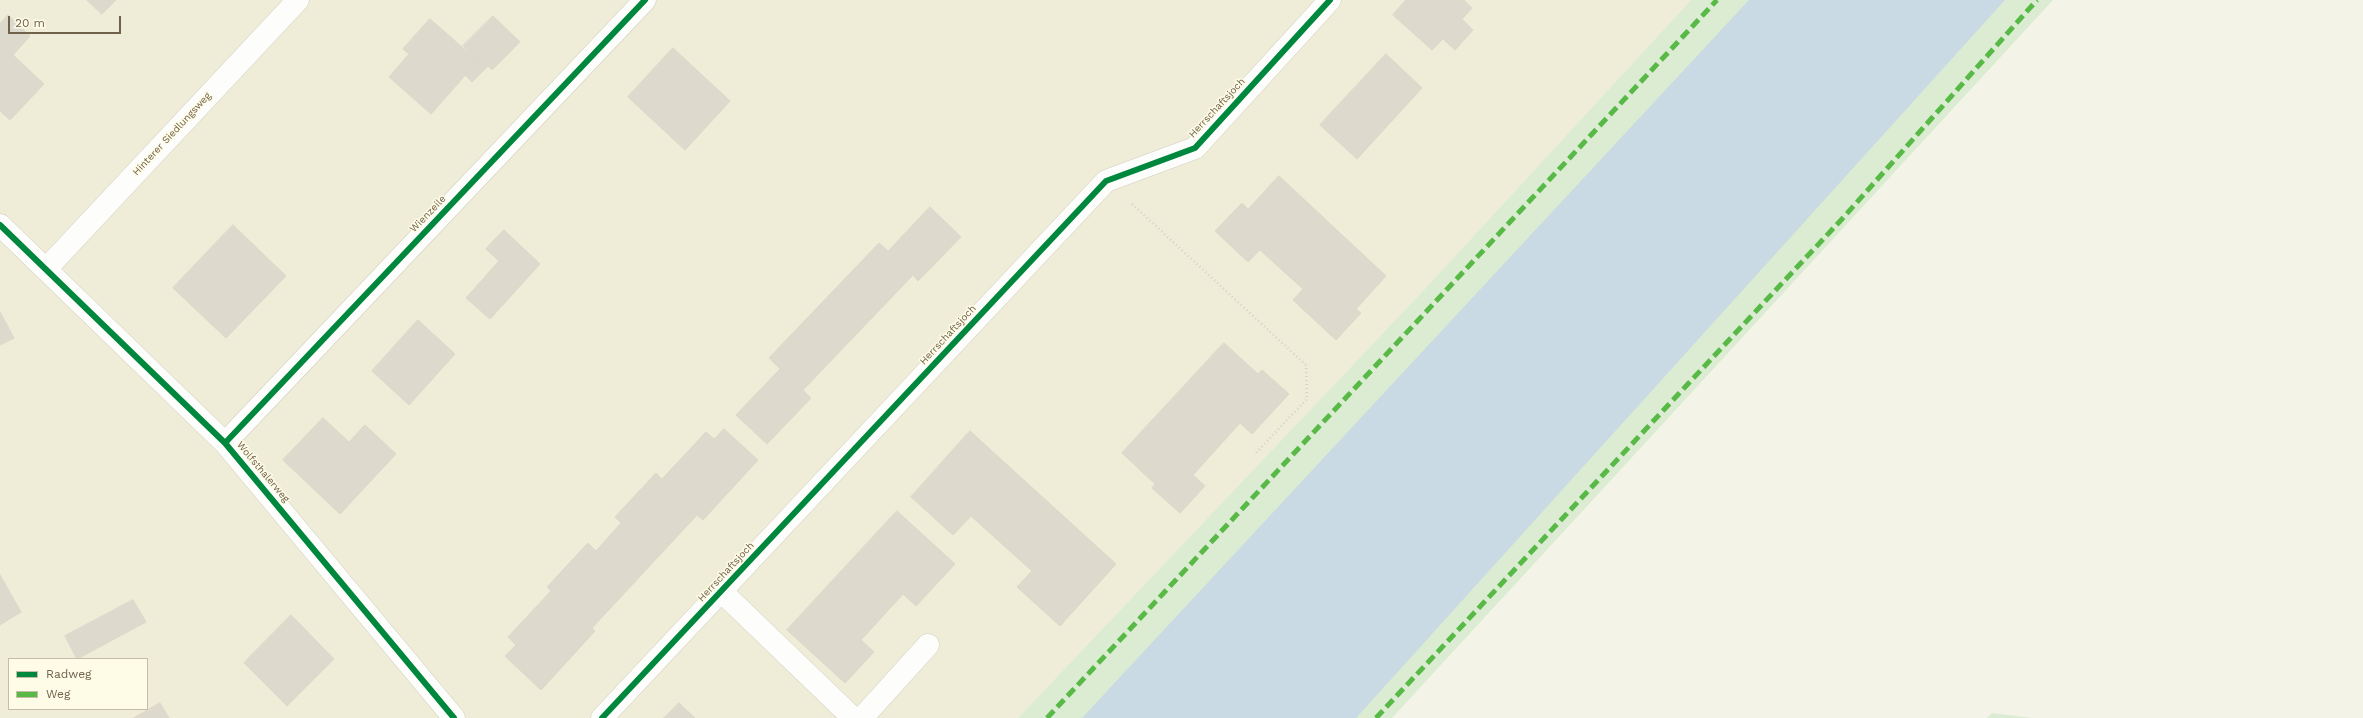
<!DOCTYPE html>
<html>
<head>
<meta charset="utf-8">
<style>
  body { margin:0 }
  #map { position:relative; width:2363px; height:718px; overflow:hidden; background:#f4f3e7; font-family:"Work Sans",sans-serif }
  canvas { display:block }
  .legend { position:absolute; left:8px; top:658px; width:140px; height:52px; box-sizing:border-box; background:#fefbe6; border:1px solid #c5bda8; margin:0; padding:5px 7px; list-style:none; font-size:12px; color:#6f614a }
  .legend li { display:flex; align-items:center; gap:8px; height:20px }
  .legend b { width:20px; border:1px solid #c5bda8 }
  .scale { position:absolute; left:8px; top:16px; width:113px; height:18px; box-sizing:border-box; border:2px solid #6f614a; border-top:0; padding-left:5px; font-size:12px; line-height:14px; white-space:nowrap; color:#6f614a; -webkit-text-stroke:3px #fefbe6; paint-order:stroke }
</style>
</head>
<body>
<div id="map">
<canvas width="2363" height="718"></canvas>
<ul class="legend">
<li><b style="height:5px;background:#00873e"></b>Radweg</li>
<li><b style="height:5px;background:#58b947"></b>Weg</li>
</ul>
<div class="scale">20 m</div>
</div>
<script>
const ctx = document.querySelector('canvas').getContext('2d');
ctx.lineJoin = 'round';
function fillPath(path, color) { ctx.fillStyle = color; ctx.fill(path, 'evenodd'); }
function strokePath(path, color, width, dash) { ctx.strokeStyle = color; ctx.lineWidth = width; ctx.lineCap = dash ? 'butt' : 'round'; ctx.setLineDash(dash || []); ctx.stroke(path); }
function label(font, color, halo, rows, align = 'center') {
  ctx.font = font + ' "Work Sans",sans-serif'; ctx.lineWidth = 3; ctx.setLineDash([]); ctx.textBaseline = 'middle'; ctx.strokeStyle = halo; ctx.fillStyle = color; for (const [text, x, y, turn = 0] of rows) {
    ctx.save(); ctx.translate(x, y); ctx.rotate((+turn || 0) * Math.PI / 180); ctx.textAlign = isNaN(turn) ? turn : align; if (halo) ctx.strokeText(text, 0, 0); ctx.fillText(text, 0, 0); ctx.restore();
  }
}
fillPath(new Path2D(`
  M0 0H1691L1423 291 1018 718H0ZM9 659H147V709H9Z`), '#efecd7');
fillPath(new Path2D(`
  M1691 0H2053L1392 718H1018L1423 291Z
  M1992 713 2032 718H1987Z`), '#dbecd2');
fillPath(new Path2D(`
  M1749 0H2005L1356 718H1082Z`), '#c9dae4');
const building = new Path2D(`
  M87 0H116L102 14Z
  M1406 0H1464L1472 8 1462 19 1473 30 1455 50 1443 39 1432 50 1393 15Z
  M8 15 30 36 13 55 44 84 10 120 0 111V24Z
  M493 16 520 42 492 70 488 66 472 82 465 75 478 61 463 46Z
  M430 19 478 61 431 114 389 77 409 54 403 49Z
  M673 48 730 101 685 150 628 97Z
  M1386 54 1422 88 1357 159 1320 125Z
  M1279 176 1386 276 1356 309 1361 313 1336 340 1293 300 1303 289 1260 250 1248 262 1215 231 1242 203 1248 209Z
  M930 207 961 237 918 281 913 275 803 390 811 398 767 444 736 415 780 369 769 358 879 243 888 251Z
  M233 225 286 276 226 338 173 288Z
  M504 230 540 264 490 319 466 298 499 261 486 249Z
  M0 312 14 338 0 345Z
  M418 320 455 354 409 405 372 371Z
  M1224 343 1258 374 1262 370 1289 394 1252 434 1240 423 1193 475 1205 486 1180 513 1152 488 1155 484 1122 453Z
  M323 418 349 442 365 425 396 454 340 514 283 460Z
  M724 429 758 460 703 520 697 515 592 628 595 631 541 690 505 656 516 645 508 637 551 591 547 587 588 543 596 551 621 523 615 517 656 473 662 479 706 432 714 439Z
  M970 431 1116 564 1060 626 1017 587 1032 571 971 516 953 535 911 497Z
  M897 511 955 564 916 606 903 594 861 640 874 652 845 683 787 630Z
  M0 575 21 612 0 625Z
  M133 600 146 622 77 659 65 636Z
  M291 615 334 659 287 706 244 663Z
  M160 703 169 718H134Z
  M679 703 695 718H664Z`);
fillPath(building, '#dddacd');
strokePath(building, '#dcd8ca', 1);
const minor = new Path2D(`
  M0 225 225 443 454 718
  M47 268 298 0
  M225 443 645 0
  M721 591 853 718
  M602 718 1106 181 1195 148 1330 0
  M862 718 928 645`);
strokePath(minor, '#d2cec3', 23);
strokePath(new Path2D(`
  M1132 204 1306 365 1307 399 1254 455`), '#d6d2c9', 2.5, [1, 3]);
strokePath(minor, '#fdfdfb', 22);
strokePath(new Path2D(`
  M1047 718 1717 0
  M1376 718 1842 219 2037 0`), '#58b947', 5, [10, 5]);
strokePath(new Path2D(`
  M0 225 225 443 454 718
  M225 443 645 0
  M602 718 1106 181 1195 148 1330 0`), '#00873e', 6);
label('10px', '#6f614a', '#fefbe6', [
  ["Herrschaftsjoch",1217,108,-47],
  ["Hinterer Siedlungsweg",172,134,-47],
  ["Wienzeile",428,214,-46],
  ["Herrschaftsjoch",948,335,-47],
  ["Wolfsthalerweg",263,472,50],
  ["Herrschaftsjoch",726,572,-47]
]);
</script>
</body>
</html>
